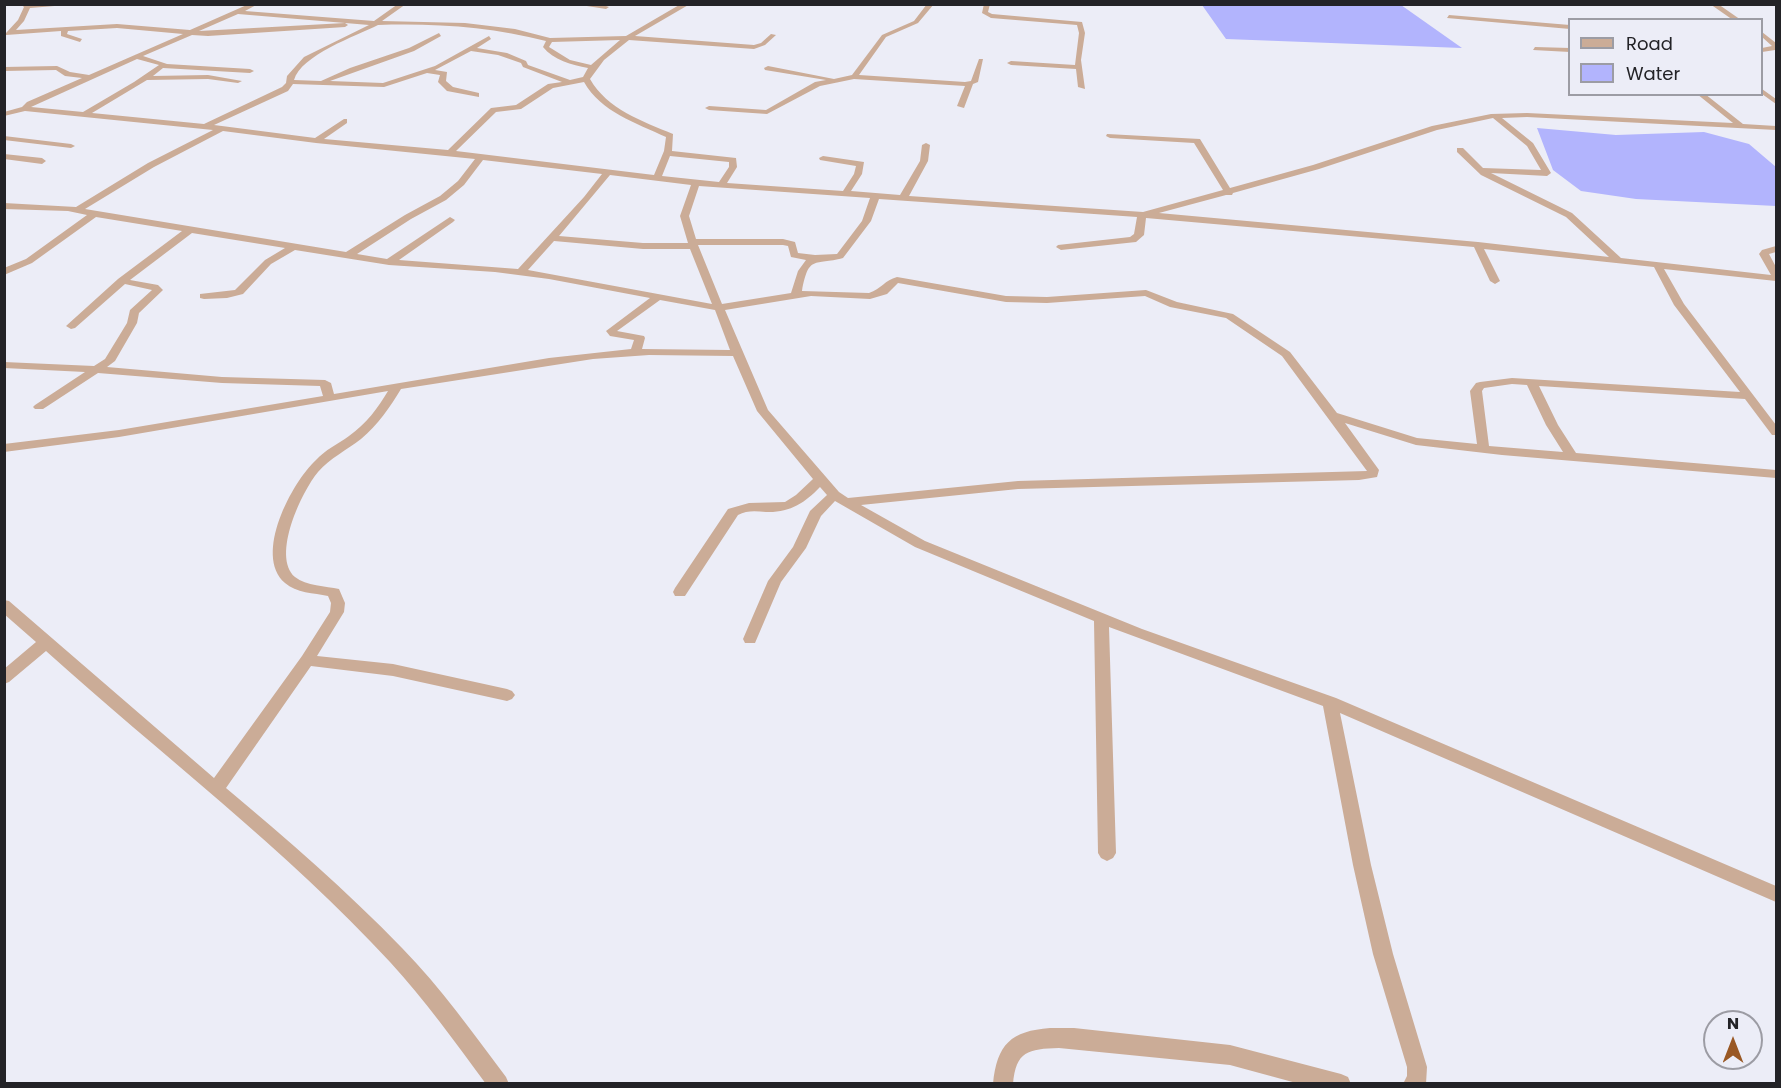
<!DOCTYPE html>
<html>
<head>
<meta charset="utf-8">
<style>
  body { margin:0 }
  #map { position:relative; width:1781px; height:1088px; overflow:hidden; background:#ecedf7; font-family:Poppins,sans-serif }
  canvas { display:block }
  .frame { position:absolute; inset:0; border:6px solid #232327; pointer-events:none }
  .legend { position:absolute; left:1568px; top:18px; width:195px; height:78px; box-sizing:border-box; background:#ecedf7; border:2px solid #9c9ca4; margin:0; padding:8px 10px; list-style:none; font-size:18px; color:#232327 }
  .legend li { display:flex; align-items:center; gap:12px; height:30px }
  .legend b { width:30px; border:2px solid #9c9ca4 }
  .north { position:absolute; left:1703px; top:1010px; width:60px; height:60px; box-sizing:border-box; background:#ecedf7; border:2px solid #9c9ca4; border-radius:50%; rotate:0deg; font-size:16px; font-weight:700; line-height:24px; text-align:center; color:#232327 }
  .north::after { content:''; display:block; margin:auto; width:21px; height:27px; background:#995824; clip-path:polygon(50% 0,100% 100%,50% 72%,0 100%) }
</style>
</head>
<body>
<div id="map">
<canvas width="1781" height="1088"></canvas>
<div class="frame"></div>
<ul class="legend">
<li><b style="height:8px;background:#cbac97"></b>Road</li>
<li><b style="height:16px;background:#b2b4fd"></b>Water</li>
</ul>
<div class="north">N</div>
</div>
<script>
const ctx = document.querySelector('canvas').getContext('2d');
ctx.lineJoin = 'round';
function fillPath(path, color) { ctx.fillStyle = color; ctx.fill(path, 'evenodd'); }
fillPath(new Path2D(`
  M1202 5H1401L1462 48 1226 39Z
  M1537 128 1616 135 1704 132 1749 144 1776 167V206L1636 199 1581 191 1553 170Z`), '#b2b4fd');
fillPath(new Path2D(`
  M21 4H79L30 8 24 21 16 30 117 24 190 30 249 4H258L245 11 374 21 398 4H406L382 21 465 23 515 29 550 38 626 36 674 8 681 4H690L635 36 754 45 761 43 771 34 776 35 765 45 754 49 629 40 604 60 590 79C607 109 642 121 673 134L672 151 736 158 737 167 727 183 843 191 854 174 856 166 820 160 819 158 823 156 864 162 862 174 851 191 900 195 920 161 922 145 926 143 930 145 928 161 909 196 1143 212 1223 190 1194 143 1110 138 1106 136 1107 134 1200 139 1230 188 1313 165 1432 126 1491 114 1527 113 1733 123 1697 94H1705L1743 124 1776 126V130L1527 117 1502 118 1533 143 1551 173 1547 176 1491 173 1572 213 1621 258 1771 275 1759 254 1762 250 1776 246V252L1769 254 1776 267V281L1664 269 1684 304 1776 425V435H1772L1745 399 1539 386 1558 425 1576 453 1776 470V478L1502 455 1416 445 1345 423 1379 470 1377 477 1359 480 1018 489 861 505 925 541 1142 629 1336 698 1776 886V902L1340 713 1371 865 1393 954 1427 1067 1426 1084H1403L1407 1076V1067L1373 954 1353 865 1323 706 1109 627 1116 853 1113 858 1107 861 1101 858 1098 853 1094 621 915 547 835 501 821 516 806 548 781 582 755 643H745L743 639 768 581 793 547 810 511 827 495 820 487C805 503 789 513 766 512 756 511 747 510 738 515L685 596H675L673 592 675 588 728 509 749 503 785 502 796 495 813 479 757 411 733 356 649 355 593 359 401 389C390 407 378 425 361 439 347 450 330 458 318 472 302 491 271 556 295 577 306 586 326 586 339 589L345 603 344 612 317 656 393 664 507 689 512 691 515 695 512 699 507 701 393 676 311 666 226 788C287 839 347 891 402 948 441 988 473 1033 506 1077L509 1084H486C455 1042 425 1000 390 962 287 850 159 753 46 651L9 682 4 684V669L36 642 4 614V600L9 601 214 778 302 656 330 612 331 603 328 596C314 593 296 593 285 583 253 555 292 482 316 460 325 450 338 444 349 436 366 424 378 408 388 391L119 437 4 452V444L119 430 323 396 320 386 222 383 98 373 43 409H35L33 407 35 405 85 372 4 368V362L94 366 105 359 127 323 130 310 152 290 125 284 75 328 71 329 66 326 118 279 182 231 96 217 32 263 4 275V268L26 259 87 215 68 211 4 209V203L76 207 148 163 213 130 25 111 4 116V112L22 107 27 102 82 78 65 76 56 70 4 71V67L57 66 70 72 89 75 183 34 117 28 68 31 67 34 82 39 80 42 61 36V31L6 35V33L18 20 24 7ZM238 14 369 25 304 57 287 76 286 83 282 87 204 124 92 113 147 80 208 79 238 83 242 81 208 75 153 76 163 68 250 73 254 71 250 69 167 64 143 56 192 35 208 36 345 27 348 25 345 23 199 31ZM378 25C434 23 492 27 546 41L543 47C553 60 572 65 588 68L583 77 570 80 528 65 526 61 507 53 477 48 491 39 489 36 435 66 383 83 330 81 414 51 441 36 439 33 409 48 350 68 321 81 294 80C301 55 356 36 378 25ZM620 40 591 65 570 60 549 47 552 42ZM471 51 498 55 521 63 523 67 562 82 548 84 516 105 491 108 448 150 324 139 347 123V119H344L315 138 214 125 288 91 293 84 384 87 427 73 440 75 438 82 447 91 479 97V93L453 87 446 81 447 72 435 70ZM137 59 159 65 134 82 83 112 31 107ZM584 82C601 112 636 123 666 137L664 151 654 175 456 151 496 112 521 109 553 88ZM1493 118 1527 146 1541 170 1483 168 1463 148H1457V152L1481 175 1566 217 1609 257 1478 242 1159 213 1226 195H1232L1233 193 1319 169 1437 130ZM223 131 316 143 475 159 458 181 440 196 405 215 346 252 85 209 154 167ZM670 156 729 162V167L719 182 662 176ZM483 160 602 174 584 197 518 269 399 260 453 222 455 220 450 217 387 259 357 254 411 219 446 200 464 185ZM610 175 691 185 680 216 688 243H643L559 236ZM699 186 870 198 862 221 837 254 815 255 798 253 795 242 783 239H696L689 216ZM879 199 1137 217 1134 234 1130 237 1058 245 1056 247 1061 250 1136 242 1144 235 1146 218 1474 247 1490 281 1495 284 1500 281 1484 249 1654 267 1674 305 1740 392 1512 378 1480 382 1476 383 1470 391 1477 444 1417 438 1337 413 1290 352 1233 314 1177 302 1146 290 1047 297 1006 296 897 277C885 280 881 289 869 293L802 291C809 254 814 266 843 258L871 221ZM192 233 285 248 265 260 235 290 200 294V298L204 299 227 298 243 294 271 264 295 250 389 265 495 272 549 279 650 298 606 331 610 336 634 340 631 349 549 358 334 394 331 383 325 380 222 377 107 367 115 361 137 323 139 313 163 290 158 285 130 280ZM554 241 643 249H690L712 304 528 270ZM698 245H783L788 246 791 257 806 260 798 271 791 293 722 304ZM898 283 1006 302 1047 303 1145 296 1170 307 1226 318 1282 356 1367 471 1018 481 848 498 839 492 768 410 725 310 811 296 870 299 887 294ZM660 300 715 310 730 350 642 349 645 338 644 336 617 331ZM1512 384 1527 385 1546 425 1563 452 1489 446 1482 391 1484 388Z
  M574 4H600L609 7 606 9Z
  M927 4H934L918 23 886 37 859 75 965 82 971 81 979 59H983L978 82 973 84 964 108 957 106 965 86 854 79 820 86 767 114 709 110 705 108 709 106 766 110 815 82 826 80 765 70 764 68 768 66 834 79 852 75 882 35 914 21Z
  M984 4H990L988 12 992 14 1082 22 1085 33 1081 60 1085 89 1078 87 1076 69 1011 65 1007 63 1011 61 1075 65 1079 33 1077 25 991 18 982 13Z
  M1710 4H1718L1741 20H1733Z
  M1449 15 1570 25V29L1447 18Z
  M1762 32 1776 43 1775 50 1762 52V48L1772 46 1762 37Z
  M1535 47 1570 48V52L1533 50Z
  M1762 89 1776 99V104L1762 94Z
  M4 136 71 144 75 146 71 148 4 140Z
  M4 154 42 158 46 161 42 164 4 159Z
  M1050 1028H1074L1230 1045 1341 1074 1348 1077 1351 1084H1300L1230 1065 1059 1048C1028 1049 1016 1051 1013 1084H993C997 1044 1011 1031 1050 1028Z`), '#cbac97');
</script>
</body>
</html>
